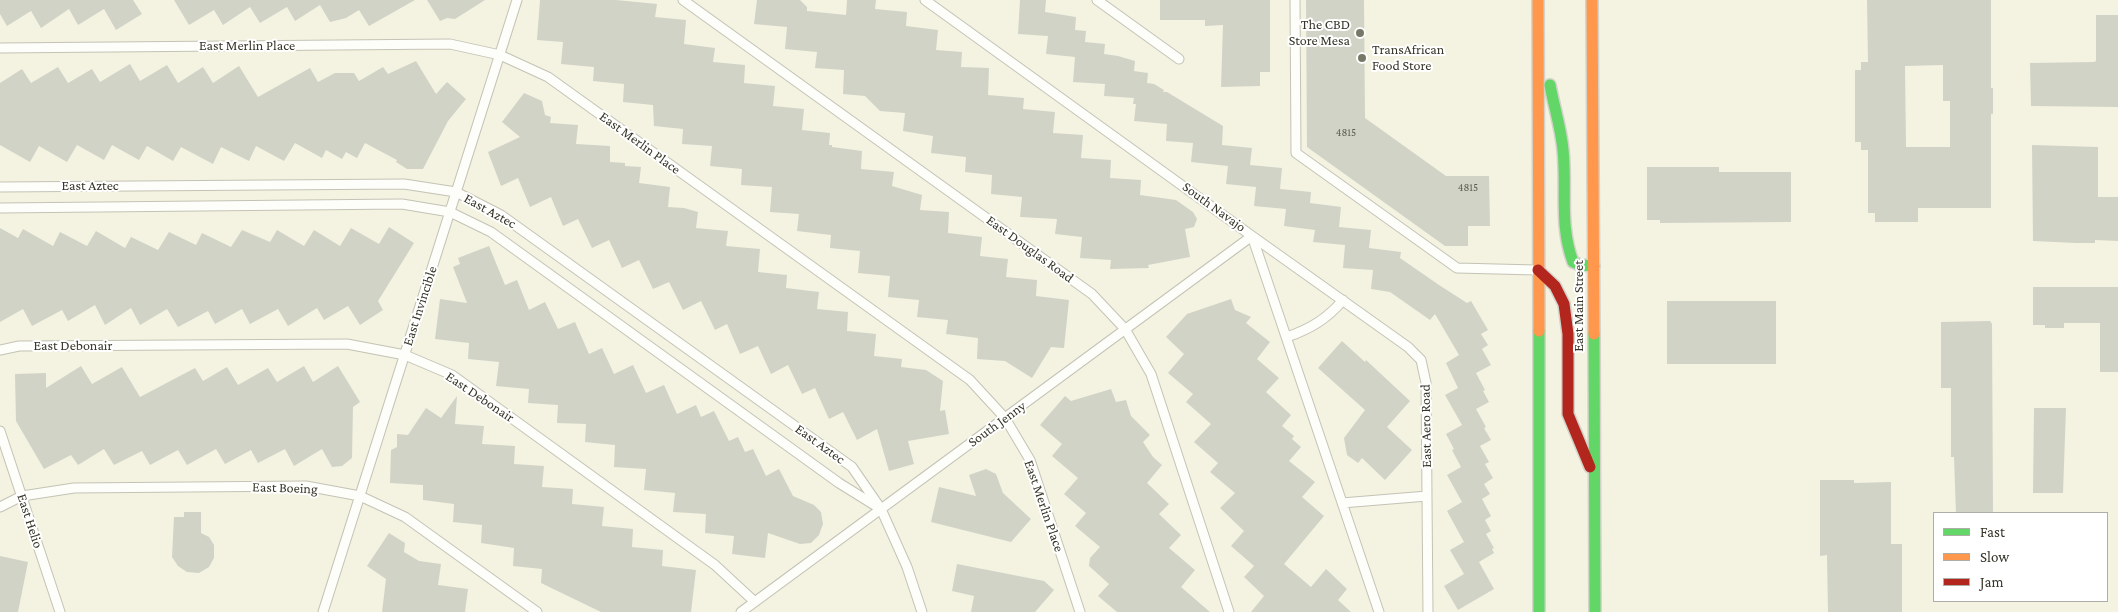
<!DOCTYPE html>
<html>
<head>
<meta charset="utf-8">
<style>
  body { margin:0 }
  #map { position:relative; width:2118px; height:612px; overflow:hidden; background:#f4f3e1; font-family:"Crimson Pro",serif }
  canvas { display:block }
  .legend { position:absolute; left:1933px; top:512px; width:175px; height:90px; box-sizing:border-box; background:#fff; border:1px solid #aeaea9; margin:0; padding:6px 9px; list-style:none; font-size:15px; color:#353528 }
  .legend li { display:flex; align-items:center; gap:10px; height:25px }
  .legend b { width:25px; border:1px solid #aeaea9 }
</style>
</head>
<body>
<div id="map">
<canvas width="2118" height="612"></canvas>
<ul class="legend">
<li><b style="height:6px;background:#63d668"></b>Fast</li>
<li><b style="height:6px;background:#ff974d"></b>Slow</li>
<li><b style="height:6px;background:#b3261e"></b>Jam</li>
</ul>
</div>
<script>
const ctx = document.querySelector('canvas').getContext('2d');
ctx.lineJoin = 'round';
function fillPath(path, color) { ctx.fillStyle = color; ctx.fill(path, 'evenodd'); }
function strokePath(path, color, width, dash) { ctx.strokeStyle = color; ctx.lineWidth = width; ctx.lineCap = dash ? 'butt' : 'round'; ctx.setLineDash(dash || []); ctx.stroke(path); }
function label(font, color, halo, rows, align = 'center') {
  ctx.font = font + ' "Crimson Pro",serif'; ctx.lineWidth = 4; ctx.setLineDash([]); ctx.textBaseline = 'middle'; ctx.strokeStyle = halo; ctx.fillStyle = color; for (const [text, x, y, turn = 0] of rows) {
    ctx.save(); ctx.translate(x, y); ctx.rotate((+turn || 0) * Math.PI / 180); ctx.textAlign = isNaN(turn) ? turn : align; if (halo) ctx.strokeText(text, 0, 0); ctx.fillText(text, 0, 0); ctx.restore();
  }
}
fillPath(new Path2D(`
  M0 0H133L142 14 116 30 104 9 78 25 69 9 41 28 31 11 7 26 0 14Z
  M174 0H415L369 26 359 10 346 18 330 22 320 5 295 21 287 7 260 23 250 7 223 25 214 10 189 25Z
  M427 0H485L455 19 447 18 440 21Z
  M540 0H616L657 4 655 17 686 20 684 44 715 48 713 62 745 65 744 83 775 86 773 106 804 109 802 130 830 133 829 145H832V147L862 151 861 169 894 172 892 186 922 195 920 210 949 212 948 233 982 237 980 256 1008 259 1006 277 1037 280 1036 296 1069 300 1064 348 1051 347 1032 378 1005 361 977 359 978 338 946 334 948 320 917 317 919 300 888 297 890 276 858 273 860 251 830 248 831 235 797 231 799 214 770 212 772 187 741 185 742 169 710 166 712 146 682 144 683 129 654 126 653 105 623 102 624 84 593 81 594 67 561 64 563 42 537 40Z
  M757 0H800L807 7V11L846 15 847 0H876L875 9 907 12 906 26 938 30 936 50 962 52 961 67 989 68 988 95 1024 98 1023 109 1055 112 1053 133 1083 135 1081 158 1111 160 1110 178 1141 180 1140 195 1176 200 1193 212 1197 219 1194 227 1185 229 1190 257 1148 265 1149 268 1110 269 1111 260 1080 258 1082 237 1055 234 1057 219 1020 217 1022 197 991 194 992 175 965 172 966 157 931 153 933 136 903 131 905 113 880 111 865 96 843 94 844 70 815 68 817 52 785 49 787 27 754 24Z
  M1020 0H1046L1045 12 1076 17 1075 30 1086 31 1085 42 1105 44 1104 54 1118 56 1135 61 1134 71 1148 73 1147 83 1154 84 1164 90 1163 92H1167L1223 126 1222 145 1252 148 1250 165 1282 168 1280 189 1311 192 1310 203 1341 207 1339 227 1371 230 1369 248 1401 252 1400 258 1439 285 1467 303 1471 301 1488 330 1481 334 1488 345 1482 349 1491 365 1476 373 1485 390 1483 391 1489 402 1476 409 1486 427 1484 428 1491 440 1480 446 1489 462 1485 464 1493 478 1484 484 1490 494 1482 499 1491 516 1485 520 1491 531 1486 534 1494 548 1492 549 1494 553 1479 562 1494 589 1458 610 1444 586 1464 574 1450 550 1464 542 1447 511 1462 502 1447 475 1461 467 1452 450 1454 449 1446 434 1462 425 1445 395 1458 388 1446 363 1459 355 1435 314 1430 320 1390 292 1371 289 1373 270 1343 268 1345 245 1313 242 1315 230 1284 226 1286 209 1254 206 1256 187 1226 184 1228 166 1191 162 1193 143 1166 141 1167 124 1134 121 1136 104H1133L1134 98 1104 96 1105 84 1073 82 1075 57 1046 54 1048 36 1018 34Z
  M1160 0H1270V72H1260V86L1221 87 1223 25 1205 26V20H1160Z
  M1306 0H1364L1365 118 1446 176H1489L1490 226H1468V246H1445L1307 147Z
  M1867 0H1991V88H1993V114H1991V208H1918V222H1875V213H1868V150H1861V142H1855V70H1861V62H1868ZM1943 65V101H1950V147H1906L1905 66Z
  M2096 15H2118V107L2031 106 2030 63 2094 62 2096 61Z
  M416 61 436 94 447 82 466 99 448 121 423 169H407L396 162 397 160 365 143 357 158 346 152 342 159 326 150 322 158 295 143 284 161 256 146 249 161 221 147 213 164 181 147 173 161 147 146 139 160 112 145 104 160 77 145 67 162 39 146 30 162 0 145V83L22 69 31 83 58 67 68 83 92 69 100 82 130 64 140 81 167 65 178 83 203 67 213 83 239 66 258 97 310 68 318 82 335 73H354L359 81 383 67 388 74Z
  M524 93 542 101 545 115 551 117 550 123 578 125 576 144 610 146V162L625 163V166L641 167 639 183 670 187 668 207 684 208 698 212 696 228 728 231 726 246 760 249 758 272 787 275 786 288 819 292 817 309 848 312 847 331 876 334 874 356 902 359 901 367 926 370 943 381 940 411 945 410 949 434 908 441 914 464 889 471 877 429 857 440 843 412 829 419 815 388 802 394 788 365 771 374 758 346 740 354 727 324 715 330 701 301 683 310 669 282 653 289 639 260 622 268 609 240 592 248 578 219 563 226 551 197 530 207 518 178 501 186 488 152 520 137 502 122Z
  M2032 145 2098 147V197H2118V241L2095 240V243H2076L2033 241Z
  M1647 167H1719V172H1791V222L1660 223V220H1647Z
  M389 227 414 243 378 301 383 310 360 325 348 306 324 320 317 308 288 326 278 309 250 324 242 309 215 324 208 311 178 327 167 309 140 325 131 308 105 325 95 305 68 321 62 310 32 326 23 309 0 322V228L18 238 23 229 53 246 60 232 87 246 96 231 125 248 131 237 158 250 169 232 196 245 202 233 231 247 242 230 270 242 277 230 304 246 314 230 340 246 351 228 379 244Z
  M489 246 505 285 517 280 529 310 545 302 558 329 575 322 589 354 602 348 614 374 633 365 646 393 664 385 677 414 696 405 701 417 714 411 729 441 738 437 745 452 753 449 766 476 779 469 793 496 814 505 821 512 823 524 819 535 811 543 800 544 768 533 765 558 732 554 734 536 705 533 706 514 673 512 675 493 644 490 646 469 614 467 615 445 585 442 586 424 557 423 558 405 528 403 529 389 496 386 499 362 468 359 469 343 435 339 440 299 467 303 453 267 460 264 458 258Z
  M2033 287H2118V372H2100V323H2064V328H2045V325H2033Z
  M1231 299 1235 310 1251 317 1246 323 1270 342 1257 359 1279 378 1266 392 1291 415 1282 426 1294 436 1292 439 1301 447 1289 461 1315 482 1302 497 1324 516 1284 564 1311 587 1326 569 1347 589 1338 600 1351 612H1251L1264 596 1244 577 1254 566 1231 546 1244 531 1220 508 1235 493 1210 472 1218 463 1194 442 1211 424 1186 402 1193 394 1168 373 1184 354 1166 337 1187 314Z
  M1667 301H1776V364H1667Z
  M1990 321 1992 324 1993 513H1956L1954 457H1951V388H1941V322Z
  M1342 341 1365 362 1366 360 1410 401 1387 427 1412 450 1385 480 1362 458 1358 463 1347 455 1344 438 1365 410 1318 368Z
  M81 366 92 384 122 367 140 397 195 368 203 381 227 367 238 385 268 368 277 382 304 366 313 382 338 366 360 402 353 407 352 458 342 466 332 467 322 449 294 466 285 449 258 463 251 450 225 464 216 449 187 465 178 450 150 465 142 451 114 465 104 449 78 465 71 455 44 469 16 421 15 374 46 373V388Z
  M1111 389 1116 402 1126 400 1131 416 1150 435 1143 442 1153 457 1162 465 1147 483 1169 504 1159 514 1181 535 1169 548 1195 570 1181 587 1210 612H1117L1098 596 1109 584 1089 566 1090 558 1100 547 1075 526 1086 513 1064 494 1078 478 1052 456 1062 444 1040 425 1065 396 1071 401Z
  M457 396 455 424 484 426 482 444 515 446 514 464 544 466 542 487 573 489 572 504 604 507 602 526 633 529 632 547 663 550 662 566 696 570 691 612H601L541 583 542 569 513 566 514 548 481 543 482 525 453 522 454 504 423 500V485L390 483 391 450 397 447V434L408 435 426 408 441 418Z
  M2034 408H2066L2063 493H2033Z
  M986 469 996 474 1003 493 1031 519 1011 542 931 522 939 487 976 496 969 475Z
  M1820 480H1854V483L1891 482V544H1902V612H1828L1827 555 1820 556Z
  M184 512H201V533L209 537 214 545V558L209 567 199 573 187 572 178 566 172 557 174 517H184Z
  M389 533 405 543 404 552 419 561 441 564 438 585 468 589 465 612H382L386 579 367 566Z
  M0 556 28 562 18 612H0Z
  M957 564 1044 581 1054 590 1035 612H971L974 596 952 591Z`), '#d0d3c6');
const lane = new Path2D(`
  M683 0 1092 294 1125 329 1151 374 1229 612
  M925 0 1252 236 1379 612
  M1097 0 1179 59
  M1295 0 1296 153 1457 268 1536 270
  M0 48 450 44 500 55 548 77 970 380 1005 418 1030 460 1080 612
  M0 187 404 184 456 192 501 215 852 467 881 509 907 567 922 612
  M0 208 402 204 450 212 491 232 839 483 876 506
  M1287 337C1310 329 1327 319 1343 300
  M0 350 19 346 347 344 405 355 452 375 715 565 755 602
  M0 431 60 612
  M1342 503 1427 496
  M0 507 22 496 74 488 306 486 360 496 405 517 537 612
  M323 612 517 0
  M741 612 1252 236 1408 347 1421 360 1426 383 1428 612`);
const fast = new Path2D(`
  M1550 85C1554 107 1561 128 1563 150 1567 188 1559 225 1573 262L1580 265 1594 266
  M1539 331V612
  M1594 334 1595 612`);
const slow = new Path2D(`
  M1538 0 1539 331
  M1592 0 1594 334`);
const jam = new Path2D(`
  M1538 270 1555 286 1564 304 1568 334V414L1590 467`);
strokePath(lane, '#c4c3b5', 11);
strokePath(fast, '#d3d3ca', 14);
strokePath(slow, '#d3d3ca', 14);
strokePath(jam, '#d3d3ca', 14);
strokePath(lane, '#fdfdfa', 9);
strokePath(fast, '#63d668', 11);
strokePath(slow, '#ff974d', 11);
strokePath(jam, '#b3261e', 11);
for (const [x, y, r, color] of [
  [1360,33,5,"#787869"],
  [1362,58,5,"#787869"]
]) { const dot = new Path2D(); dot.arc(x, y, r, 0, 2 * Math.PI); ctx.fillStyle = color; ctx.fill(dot); strokePath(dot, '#fff', 2); }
label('11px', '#5c5c50', null, [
  ["4815",1346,133],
  ["4815",1468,188]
]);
label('14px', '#353528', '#fff', [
  ["The CBD",1350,25],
  ["Store Mesa",1350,41],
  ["TransAfrican",1372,50,"left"],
  ["Food Store",1372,66,"left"]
], 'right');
label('14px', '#353528', '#fff', [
  ["East Merlin Place",247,46],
  ["East Merlin Place",640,143,36],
  ["East Aztec",90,186],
  ["South Navajo",1214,207,36],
  ["East Aztec",490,211,29],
  ["East Douglas Road",1030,249,36],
  ["East Invincible",420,306,-72],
  ["East Main Street",1579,306,-90],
  ["East Debonair",73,346],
  ["East Debonair",480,397,34],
  ["South Jenny",997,424,-36],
  ["East Aero Road",1426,426,-91],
  ["East Aztec",820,444,36],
  ["East Boeing",285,488,2],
  ["East Merlin Place",1044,506,71],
  ["East Helio",30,521,72]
]);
</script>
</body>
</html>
